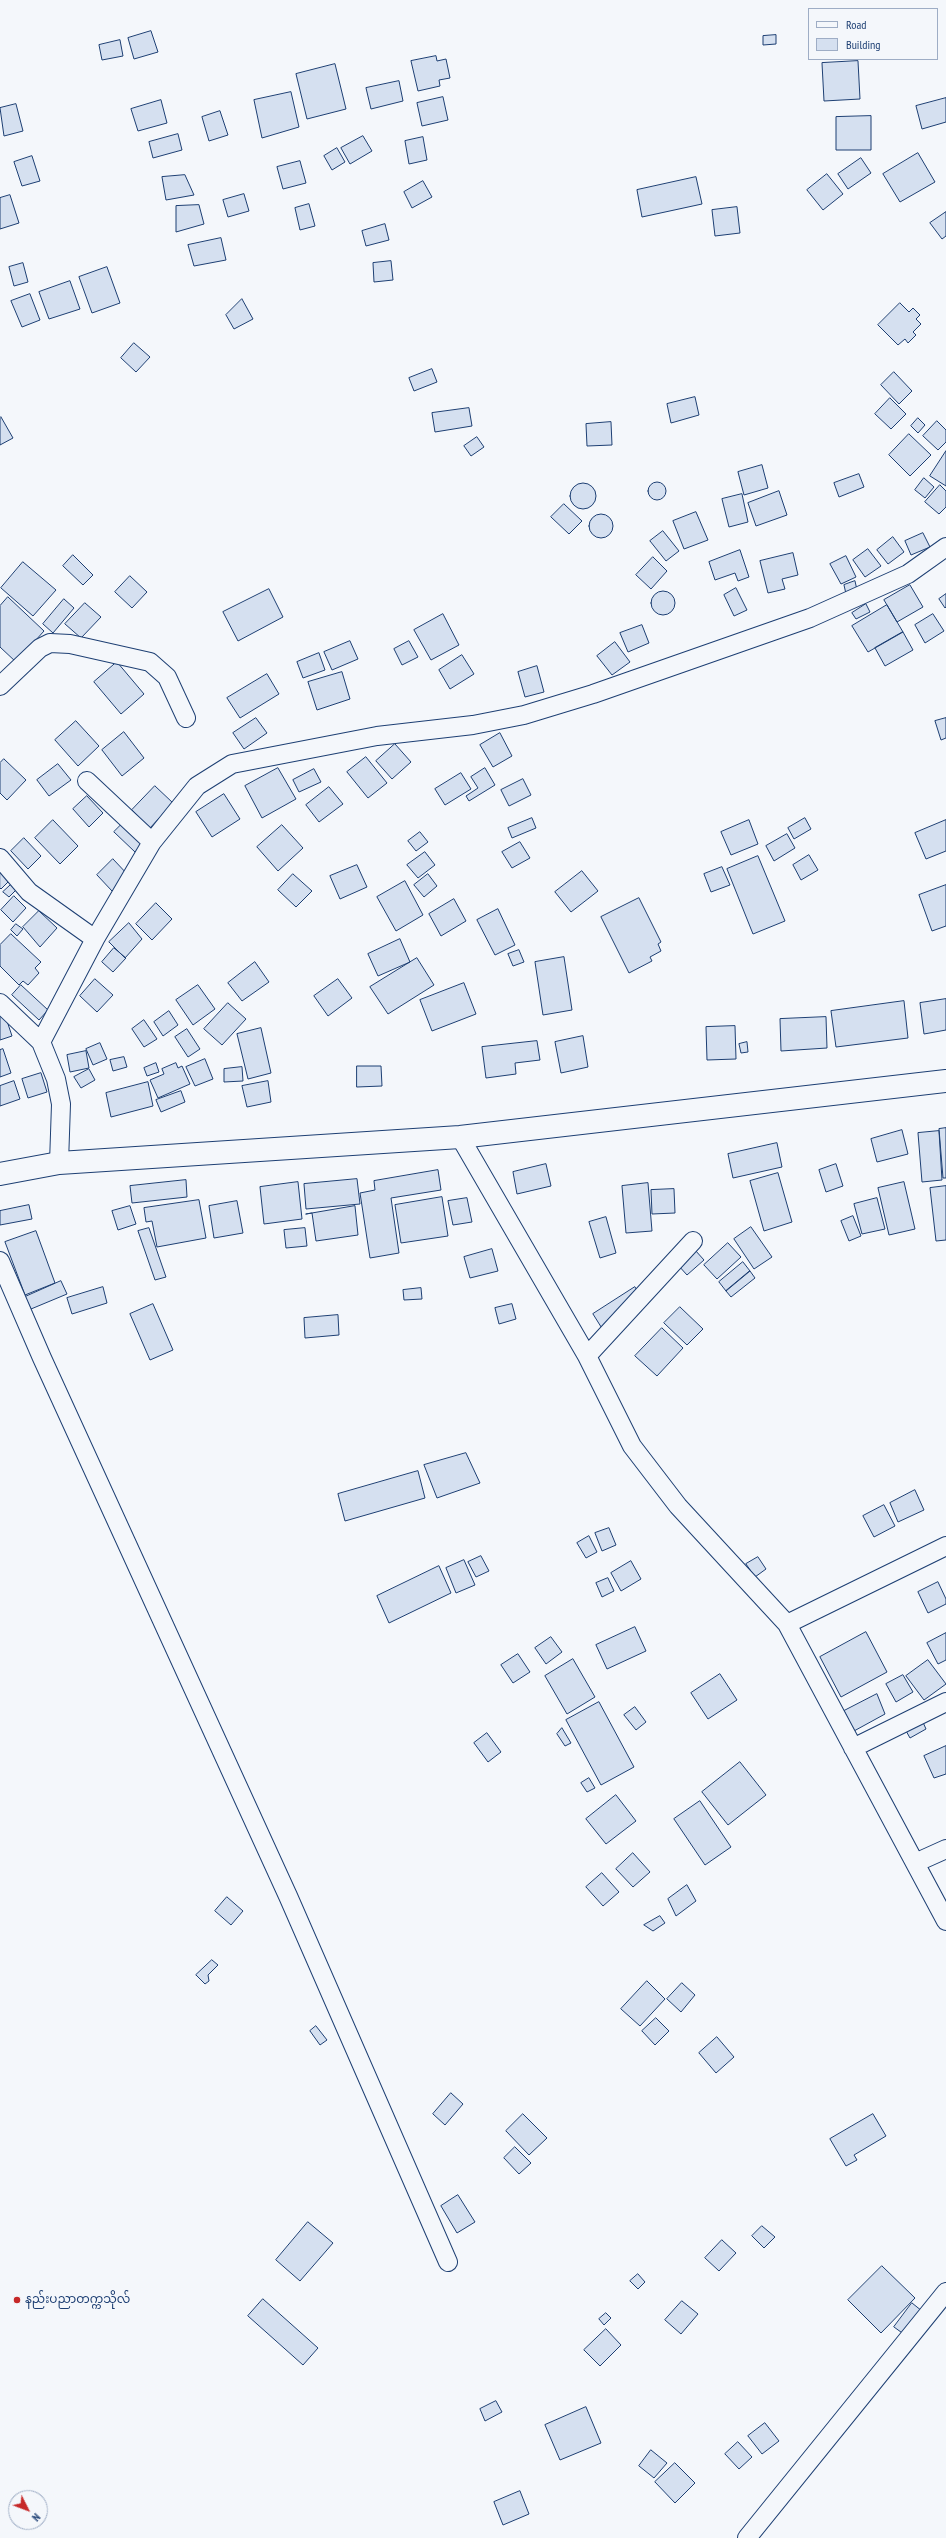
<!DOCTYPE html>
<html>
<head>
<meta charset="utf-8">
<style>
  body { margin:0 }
  #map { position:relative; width:946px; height:2538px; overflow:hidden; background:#f4f7fb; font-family:"PT Sans Narrow",sans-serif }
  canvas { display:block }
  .legend { position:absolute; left:808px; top:8px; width:130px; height:52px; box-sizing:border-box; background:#f4f7fb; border:1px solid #9eadc5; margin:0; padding:5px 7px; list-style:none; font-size:12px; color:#1d3f73 }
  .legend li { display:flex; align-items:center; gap:8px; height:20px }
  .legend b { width:20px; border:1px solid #9eadc5 }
  .north { position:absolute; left:8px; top:2490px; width:40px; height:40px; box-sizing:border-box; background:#f4f7fb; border:1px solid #9eadc5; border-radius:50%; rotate:132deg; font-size:11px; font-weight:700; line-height:16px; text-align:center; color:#1d3f73 }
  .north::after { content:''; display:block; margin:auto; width:14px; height:18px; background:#c62828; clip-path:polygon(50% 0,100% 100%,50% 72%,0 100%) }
</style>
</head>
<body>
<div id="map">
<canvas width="946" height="2538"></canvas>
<ul class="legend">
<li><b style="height:5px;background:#f4f7fb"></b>Road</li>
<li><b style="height:11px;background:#d5e0f0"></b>Building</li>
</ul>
<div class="north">N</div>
</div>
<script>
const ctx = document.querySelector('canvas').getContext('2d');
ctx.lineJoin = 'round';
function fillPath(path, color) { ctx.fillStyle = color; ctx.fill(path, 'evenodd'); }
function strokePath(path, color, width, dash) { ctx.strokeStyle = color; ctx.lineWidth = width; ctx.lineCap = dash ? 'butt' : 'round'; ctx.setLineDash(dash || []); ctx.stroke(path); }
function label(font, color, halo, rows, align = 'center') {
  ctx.font = font + ' "PT Sans Narrow","Noto Sans Myanmar",sans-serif'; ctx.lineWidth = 3; ctx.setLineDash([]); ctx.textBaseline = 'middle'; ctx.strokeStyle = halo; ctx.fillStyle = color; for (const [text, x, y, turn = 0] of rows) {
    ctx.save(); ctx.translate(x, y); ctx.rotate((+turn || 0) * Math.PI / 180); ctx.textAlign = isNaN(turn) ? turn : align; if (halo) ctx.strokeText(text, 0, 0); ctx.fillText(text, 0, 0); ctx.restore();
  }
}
const building = new Path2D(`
  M151 31 158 52 134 59 128 38Z
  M776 35V44L763 45V36Z
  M120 40 123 56 102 60 99 45Z
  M436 56 437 61 446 59 450 78 439 80 440 86 418 91 411 61Z
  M858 61 860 99 824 101 822 63Z
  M335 64 346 109 307 119 296 74Z
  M399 81 403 101 371 109 366 88Z
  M291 92 299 127 262 138 254 100Z
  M443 97 448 120 422 126 417 103Z
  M946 98V122L922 129 916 106Z
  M161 100 167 123 138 131 131 109Z
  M16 104 23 131 4 136 0 108Z
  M220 111 228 135 209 141 202 117Z
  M871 116V150H836V117Z
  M178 134 182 150 153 158 149 142Z
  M363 136 372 151 350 164 341 148Z
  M423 137 427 160 409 164 405 141Z
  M337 148 345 162 332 170 324 156Z
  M918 153 935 182 900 202 883 174Z
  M32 156 40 181 22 186 14 162Z
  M861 158 871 173 848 189 838 174Z
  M300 161 306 183 283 189 277 167Z
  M827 174 843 194 823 210 807 190Z
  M185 175 194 195 166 200 162 177Z
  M696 177 702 204 642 217 637 190Z
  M423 181 432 197 412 208 404 192Z
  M244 194 249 211 228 217 223 200Z
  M10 195 19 223 0 229V198Z
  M309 204 315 226 300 230 295 208Z
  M199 205 204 224 176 232V206Z
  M737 207 740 233 715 236 712 210Z
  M946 212V236L942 239 930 223Z
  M385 224 389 240 366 246 362 231Z
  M221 238 226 260 194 266 188 245Z
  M391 261 393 280 374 282 373 263Z
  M23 263 28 282 14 286 9 267Z
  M107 267 120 303 92 313 79 277Z
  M70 281 80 309 49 319 39 292Z
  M30 294 40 320 22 327 11 301Z
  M242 299 253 319 234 329 226 315Z
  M900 303 909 312 913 308 920 315 916 319 921 324 913 332 916 335 908 343 905 339 898 345 878 325Z
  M134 343 150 357 136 372 121 358Z
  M432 369 437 382 414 391 409 378Z
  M894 372 912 391 899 404 881 385Z
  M695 397 699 415 671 423 667 404Z
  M890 398 906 414 891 429 875 414Z
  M469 408 472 426 435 432 432 413Z
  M1 417 13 438 0 445V418Z
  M918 418 925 425 918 433 911 426Z
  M937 421 946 430V442L938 450 923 436Z
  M611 422 612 445 587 446 586 424Z
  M909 434 931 455 910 476 889 455Z
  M477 437 484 447 471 456 464 446Z
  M946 451V486L930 476Z
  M762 465 768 488 744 495 738 472Z
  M859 474 864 487 839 497 834 483Z
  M924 478 934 487 925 498 915 490Z
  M648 491a9 9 0 1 1 18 0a9 9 0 1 1-18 0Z
  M570 496a13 13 0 1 1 26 0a13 13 0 1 1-26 0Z
  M940 485 946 491V507L939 514 925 502Z
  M779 491 787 515 756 526 748 503Z
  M742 494 748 522 729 527 722 499Z
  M564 504 582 521 569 534 551 517Z
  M696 512 708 540 684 549 673 521Z
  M589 526a12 12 0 1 1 24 0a12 12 0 1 1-24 0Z
  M663 531 679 551 666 561 650 541Z
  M923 533 930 547 911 555 905 541Z
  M893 537 904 552 888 564 877 550Z
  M868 549 881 566 865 577 853 560Z
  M740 550 749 577 738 581 735 573 715 580 709 562Z
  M793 553 798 575 782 579 785 589 768 593 760 561Z
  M73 555 93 575 83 585 63 566Z
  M846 556 856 577 841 584 830 564Z
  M653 557 667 571 651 589 636 575Z
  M23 562 56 590 33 616 1 588Z
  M130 576 147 592 132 608 115 592Z
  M855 581 857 590 846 594 844 585Z
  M910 585 923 607 897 622 884 600Z
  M736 588 747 610 734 616 724 595Z
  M269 589 283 617 238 641 223 612Z
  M651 603a12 12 0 1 1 24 0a12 12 0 1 1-24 0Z
  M946 594V607L945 608 939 599Z
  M8 597 44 631 16 662 0 647V606Z
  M64 599 74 608 53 633 43 624Z
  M85 603 101 617 81 638 65 624Z
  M866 604 870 612 856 619 852 613Z
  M887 605 903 632 868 652 852 626Z
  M443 614 459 645 431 660 414 630Z
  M933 614 944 631 925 643 915 625Z
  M642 625 649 643 628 652 620 633Z
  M903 632 913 650 885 666 875 648Z
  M350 641 358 659 332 670 324 652Z
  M409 641 418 657 402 665 394 649Z
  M615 642 630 662 612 675 597 656Z
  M319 653 325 670 303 678 297 662Z
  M462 655 474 674 450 689 439 670Z
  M117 662 144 694 121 714 94 682Z
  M537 666 544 692 525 697 518 672Z
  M342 672 350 699 317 710 308 682Z
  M267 674 279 694 240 718 227 698Z
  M256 718 267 733 244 749 233 733Z
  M946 718V738L941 740 935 721Z
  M76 721 99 746 78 766 55 740Z
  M124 732 144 758 122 776 102 750Z
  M500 733 512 756 493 767 480 745Z
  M395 744 411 762 392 779 376 761Z
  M366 757 387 783 368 798 347 772Z
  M4 759 26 780 7 800 0 793V763Z
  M58 764 71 780 49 796 37 780Z
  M278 768 296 799 262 818 245 786Z
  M485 768 495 785 469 801 466 796 478 788 471 777Z
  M314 769 321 782 299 792 293 780Z
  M461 773 471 789 445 805 435 789Z
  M523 779 531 795 509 806 501 790Z
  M155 786 173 803 150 828 132 810Z
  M329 787 343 804 319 822 306 805Z
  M224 794 240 819 212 837 196 812Z
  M87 796 103 813 89 827 73 809Z
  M532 818 536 828 512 838 508 828Z
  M805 818 811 829 794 839 788 828Z
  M53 820 78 846 60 864 35 838Z
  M126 820 147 839 135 852 114 832Z
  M749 820 758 844 731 855 721 832Z
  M946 820V851L926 859 915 833Z
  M282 825 303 848 278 871 257 847Z
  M420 832 428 842 416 851 408 841Z
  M787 834 795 848 774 861 766 846Z
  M24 838 41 856 28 869 11 851Z
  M520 842 530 858 512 868 502 852Z
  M425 852 435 865 418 878 407 865Z
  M809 855 818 870 801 880 793 865Z
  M758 856 785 921 753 934 727 869Z
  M113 859 129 876 112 891 97 875Z
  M357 865 367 887 340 899 330 876Z
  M722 867 730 885 711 892 704 874Z
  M0 871 13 877 1 889 0 888Z
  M582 871 598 891 571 912 555 892Z
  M293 874 312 891 296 907 278 890Z
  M428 874 437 886 424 897 414 885Z
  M15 881 20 886 9 897 3 892Z
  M405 881 423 915 396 931 377 897Z
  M946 885V926L932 931 919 895Z
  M14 896 26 908 13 922 1 910Z
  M639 898 661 942 658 944 661 951 650 957 652 961 629 973 601 917Z
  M454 899 466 921 441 936 429 914Z
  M156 903 172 919 152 940 136 924Z
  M498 909 515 945 495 955 477 920Z
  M39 911 57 928 40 947 23 927Z
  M129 923 142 939 125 958 109 942Z
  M16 924 23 929 17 936 11 930Z
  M11 934 41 962 35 968 39 973 28 985 23 981 19 985 0 966V945Z
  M400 939 410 962 378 976 368 954Z
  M114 948 126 958 113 972 102 962Z
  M519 950 524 962 513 966 508 954Z
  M564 957 572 1010 543 1015 535 962Z
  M417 958 434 985 388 1014 370 987Z
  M255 962 269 982 242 1001 228 983Z
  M95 979 113 995 97 1012 80 996Z
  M338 979 352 998 328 1016 314 996Z
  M464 983 476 1014 432 1031 420 1000Z
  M21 985 48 1010 39 1020 12 995Z
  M198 985 215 1009 193 1025 176 1000Z
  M946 999V1030L924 1034 920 1003Z
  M904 1001 908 1038 836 1047 831 1011Z
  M228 1003 246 1019 222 1045 204 1029Z
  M169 1011 178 1025 163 1036 154 1022Z
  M4 1012 12 1036 0 1040V1013Z
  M826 1017 827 1048 781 1051 780 1019Z
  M144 1020 157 1039 144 1047 132 1029Z
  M735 1026 736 1059 707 1060 706 1027Z
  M261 1028 271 1073 248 1079 237 1034Z
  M187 1029 200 1049 188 1057 175 1037Z
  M583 1036 588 1067 561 1073 555 1042Z
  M537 1041 540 1060 515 1063 516 1074 486 1078 482 1047Z
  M747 1042 748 1052 741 1053 739 1044Z
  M100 1043 107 1059 93 1065 86 1049Z
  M3 1049 11 1073 0 1077V1050Z
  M86 1051 89 1068 70 1072 67 1055Z
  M124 1057 127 1067 113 1071 110 1060Z
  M205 1059 213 1079 195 1086 186 1067Z
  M156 1063 159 1072 147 1076 144 1068Z
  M176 1063 178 1068 182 1066 190 1084 158 1098 150 1080 164 1074 162 1069Z
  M357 1066H381L382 1086 357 1087Z
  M242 1067 243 1081 224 1082V1069Z
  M89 1069 95 1080 81 1088 74 1077Z
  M41 1073 47 1092 28 1098 22 1079Z
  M14 1081 20 1099 0 1106V1086Z
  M268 1081 271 1102 247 1107 242 1086Z
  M148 1082 153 1106 111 1117 106 1093Z
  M181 1091 185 1102 161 1112 156 1100Z
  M946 1128V1178H943L939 1129Z
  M902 1130 908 1154 877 1162 871 1139Z
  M939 1131 942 1180 922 1182 918 1133Z
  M777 1143 782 1167 733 1178 728 1154Z
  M546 1164 551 1186 517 1194 513 1172Z
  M836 1164 843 1186 826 1192 819 1170Z
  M438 1170 441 1190 391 1198 399 1253 370 1258 360 1193 375 1190 374 1181Z
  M778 1173 792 1222 764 1231 750 1181Z
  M357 1179 360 1204 306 1209 304 1184Z
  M186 1180 187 1197 132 1203 130 1186Z
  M298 1182 302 1219 264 1224 260 1187Z
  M904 1182 915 1229 889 1235 878 1188Z
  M648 1183 652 1231 626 1233 622 1186Z
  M946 1186V1240L936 1241 930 1188Z
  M674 1189 675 1213 652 1214 651 1190Z
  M442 1197 448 1236 401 1243 395 1205Z
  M467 1198 472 1222 453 1225 448 1201Z
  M877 1198 885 1229 862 1234 854 1204Z
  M199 1200 206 1238 157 1247 152 1221 146 1222 144 1208Z
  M237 1201 243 1233 214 1238 209 1206Z
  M29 1205 32 1219 0 1225V1211Z
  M130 1206 136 1224 118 1230 112 1211Z
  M355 1206 358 1235 316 1241 312 1213 306 1214Z
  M853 1216 861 1236 849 1241 841 1221Z
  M606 1217 616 1253 600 1258 589 1222Z
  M751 1227 772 1257 754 1269 734 1239Z
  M149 1228 166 1277 155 1280 138 1231Z
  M305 1228 307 1246 286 1248 284 1230Z
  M36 1231 55 1283 25 1295 5 1242Z
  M728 1243 741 1257 717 1279 704 1265Z
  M492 1249 498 1271 470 1278 464 1257Z
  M695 1250 704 1260 687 1275 678 1265Z
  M743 1262 750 1271 726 1291 719 1282Z
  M750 1271 755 1278 731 1297 726 1291Z
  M61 1281 67 1294 31 1309 25 1297Z
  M103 1287 107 1303 72 1314 67 1298Z
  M635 1287 645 1303 603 1330 593 1314Z
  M421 1288 422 1299 404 1300 403 1290Z
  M153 1304 173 1350 150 1360 130 1314Z
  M512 1304 516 1319 499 1324 495 1308Z
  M680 1307 703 1329 687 1345 664 1323Z
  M338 1315 339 1335 305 1338 304 1318Z
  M662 1328 683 1348 657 1376 635 1356Z
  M466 1453 480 1483 437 1498 424 1465Z
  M418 1471 425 1498 345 1521 338 1494Z
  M915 1490 924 1510 898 1522 890 1503Z
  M884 1505 895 1526 874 1537 863 1516Z
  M609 1528 616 1545 602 1551 595 1533Z
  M589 1536 597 1552 586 1558 577 1543Z
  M481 1556 489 1571 476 1577 468 1562Z
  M758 1557 766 1569 755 1577 746 1564Z
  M464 1560 475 1585 456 1593 446 1568Z
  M631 1561 641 1579 621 1591 611 1573Z
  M439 1566 451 1593 389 1623 377 1596Z
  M608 1578 614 1591 602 1597 596 1583Z
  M938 1582 946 1599V1604L928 1613 918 1592Z
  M635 1627 646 1651 607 1669 596 1645Z
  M866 1632 887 1672 841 1697 820 1657Z
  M946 1633V1660L938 1664 927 1643Z
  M551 1637 562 1652 546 1664 535 1648Z
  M518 1654 530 1672 513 1683 501 1665Z
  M573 1659 595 1697 567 1714 545 1676Z
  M928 1660 946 1684 924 1700 906 1676Z
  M720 1674 737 1700 708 1719 691 1693Z
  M903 1675 913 1692 896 1702 886 1684Z
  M877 1694 885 1714 854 1731 844 1711Z
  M599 1702 634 1767 601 1785 566 1720Z
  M635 1707 646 1722 636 1730 624 1715Z
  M922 1720 926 1729 910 1738 905 1729Z
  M562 1728 571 1743 565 1746 557 1734Z
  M487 1733 501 1752 488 1762 474 1743Z
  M946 1746V1774L934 1778 924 1756Z
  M740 1762 766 1795 728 1825 702 1792Z
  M589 1778 595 1788 587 1792 581 1783Z
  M616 1795 636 1821 606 1844 586 1819Z
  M700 1801 731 1847 705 1865 674 1819Z
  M633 1853 650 1872 633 1887 616 1869Z
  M602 1873 619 1892 603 1906 586 1887Z
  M687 1885 696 1901 676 1916 668 1899Z
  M227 1897 243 1911 231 1925 215 1911Z
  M660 1916 665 1923 653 1931 644 1925Z
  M212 1960 218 1965 208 1975 209 1981 205 1984 196 1975Z
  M647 1981 665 1999 640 2026 621 2009Z
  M682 1983 695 1995 681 2012 667 1999Z
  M656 2018 669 2031 655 2045 642 2031Z
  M316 2026 327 2040 320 2045 310 2031Z
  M717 2037 734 2057 716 2073 699 2053Z
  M451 2093 463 2104 445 2125 433 2114Z
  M523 2114 547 2138 529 2155 506 2131Z
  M873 2114 886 2136 854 2155 857 2160 846 2166 830 2139Z
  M515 2147 531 2163 519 2174 504 2158Z
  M458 2195 475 2222 457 2233 441 2206Z
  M308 2222 333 2243 300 2281 276 2260Z
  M762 2226 775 2237 764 2248 752 2236Z
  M722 2240 736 2253 719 2271 705 2258Z
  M882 2266 915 2298 881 2333 848 2300Z
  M638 2274 645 2282 638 2289 630 2281Z
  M263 2299 318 2348 303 2365 248 2316Z
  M682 2301 698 2314 681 2334 665 2320Z
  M912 2303 922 2311 905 2335 894 2327Z
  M606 2313 611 2318 604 2325 599 2319Z
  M606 2329 621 2345 600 2366 584 2350Z
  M496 2401 502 2412 485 2421 480 2409Z
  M586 2407 601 2443 560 2460 545 2425Z
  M765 2423 779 2441 762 2454 748 2436Z
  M738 2442 752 2457 739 2469 725 2454Z
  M651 2450 667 2463 654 2478 639 2466Z
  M675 2463 695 2483 675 2503 655 2482Z
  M520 2491 529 2514 503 2525 494 2502Z`);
fillPath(building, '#d5e0f0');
strokePath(building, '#1d3f73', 1);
const minor = new Path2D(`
  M0 686 40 648 50 643 70 644 150 662 167 677 186 718
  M87 781 152 842
  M0 858 29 892 95 939
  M0 1003 41 1042 56 1079 61 1104 59 1163
  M41 1042 95 939 152 842 197 786 232 764 377 736 473 725 524 715 593 694 810 618 908 574 946 547
  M460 1137 587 1356 632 1446 678 1506 787 1624 946 1921
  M0 1261 42 1358 288 1896 448 2262
  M587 1356 693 1241
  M787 1624 946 1546
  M853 1748 946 1702
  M915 1863 946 1849
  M747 2538 946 2292`);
const trunk = new Path2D(`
  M0 1174 59 1163 460 1137 946 1081`);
strokePath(minor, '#1d3f73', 20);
strokePath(trunk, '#1d3f73', 24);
strokePath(minor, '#f4f7fb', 18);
strokePath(trunk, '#f4f7fb', 22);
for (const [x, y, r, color] of [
  [17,2300,4,"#c62828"]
]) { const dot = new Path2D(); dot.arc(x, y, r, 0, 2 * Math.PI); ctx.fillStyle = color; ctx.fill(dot); strokePath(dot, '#f4f7fb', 1.5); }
label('12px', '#1d3f73', '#f4f7fb', [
  ["နည်းပညာတက္ကသိုလ်",25,2300]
], 'left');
</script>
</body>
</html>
